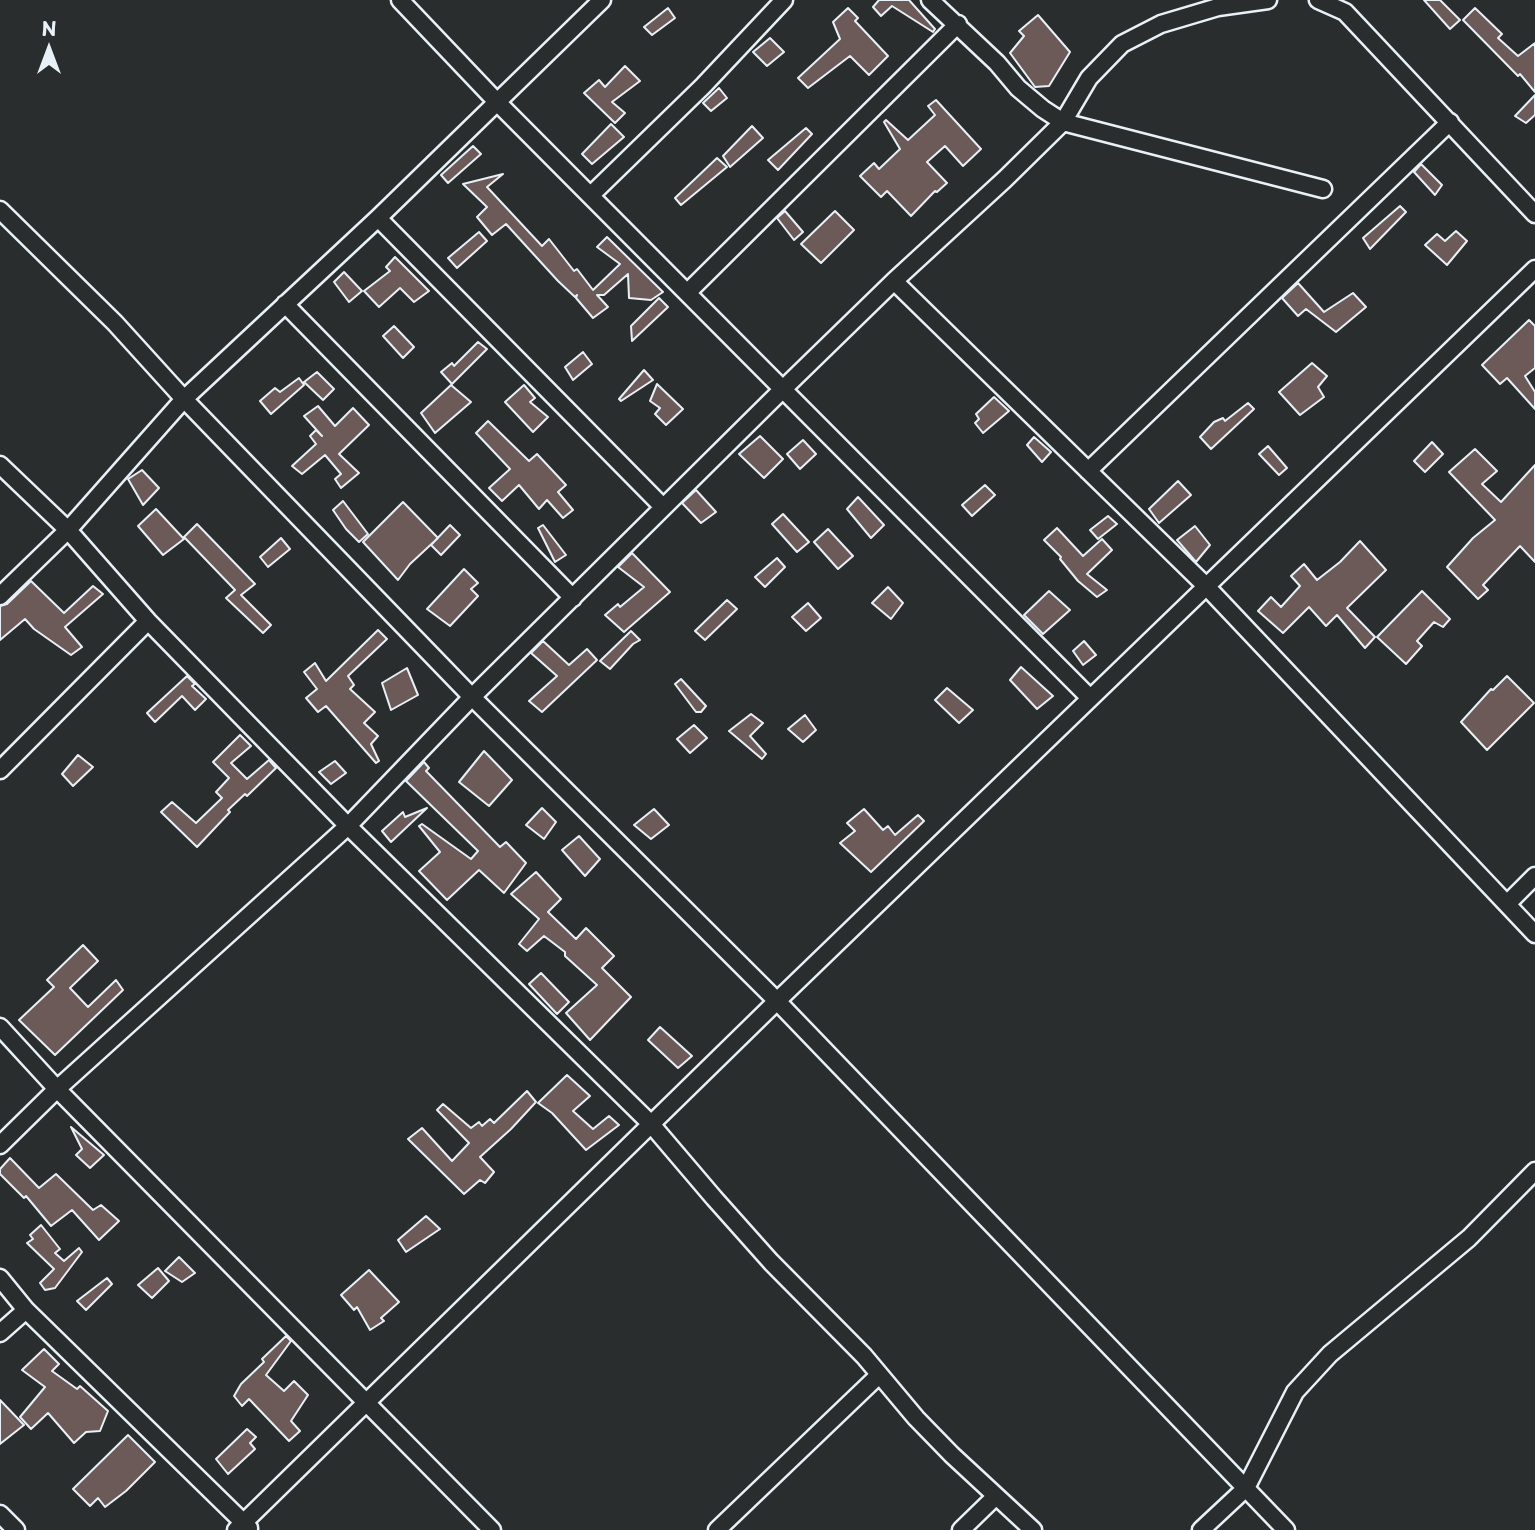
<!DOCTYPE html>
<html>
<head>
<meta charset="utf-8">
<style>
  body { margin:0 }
  #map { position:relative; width:1535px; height:1530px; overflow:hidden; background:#2a2d2e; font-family:"Playpen Sans",sans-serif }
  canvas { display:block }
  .north { position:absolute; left:14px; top:14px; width:70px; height:70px; -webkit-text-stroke:5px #2a2d2e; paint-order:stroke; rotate:0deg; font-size:19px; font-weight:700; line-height:28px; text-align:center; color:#e8f1f8 }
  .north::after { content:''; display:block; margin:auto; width:24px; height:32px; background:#e8f1f8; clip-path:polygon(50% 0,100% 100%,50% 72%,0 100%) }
</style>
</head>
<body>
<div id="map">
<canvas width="1535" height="1530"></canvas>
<div class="north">N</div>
</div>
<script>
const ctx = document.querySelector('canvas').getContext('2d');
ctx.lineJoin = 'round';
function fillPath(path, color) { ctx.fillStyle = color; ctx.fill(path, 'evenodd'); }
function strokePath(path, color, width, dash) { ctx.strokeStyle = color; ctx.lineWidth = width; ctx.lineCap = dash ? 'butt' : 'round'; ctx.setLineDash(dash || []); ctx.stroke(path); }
const building = new Path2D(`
  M879 0H909L935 29 933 32 892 6 881 16 873 7Z
  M1424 0H1440L1460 20 1450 29Z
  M668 8 675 18 652 35 644 27Z
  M848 8 858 18 855 21 888 56 869 75 850 56 808 88 798 78 840 39 833 22Z
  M1475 8 1502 34 1498 38 1518 56 1535 43V92L1520 74 1518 76 1463 20Z
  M1038 15 1070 52 1049 86 1035 87 1010 53 1024 36 1019 31Z
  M770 38 784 52 767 66 753 52Z
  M625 66 640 81 612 102 625 113 615 123 584 93 599 80 605 87Z
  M719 88 727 98 711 111 703 103Z
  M1535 95V115L1526 123 1515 116Z
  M936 100 981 149 963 166 945 146 927 162 947 183 937 192 935 191 911 216 887 191 881 197 860 176 874 163 879 169 900 149 884 122 886 120 908 140 935 115 928 106Z
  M611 124 624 137 592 164 582 154Z
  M752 126 763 138 730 167 723 156Z
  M806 128 812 134 778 170 768 160Z
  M473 146 481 154 448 183 441 175Z
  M717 158 727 167 681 205 675 198Z
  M1421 164 1442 185 1435 195 1414 172Z
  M503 174 487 187 542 246 549 239 574 271 577 269 593 290 620 264 597 247 607 237 663 292 651 300 629 298 628 274 604 295H597L608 307 593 318 576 298 577 295 575 297 558 281 506 224 492 235 477 217 487 207 463 184Z
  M1400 206 1406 212 1370 249 1363 238Z
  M785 211 803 232 794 240 777 218Z
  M835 211 854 230 821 263 801 244Z
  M1456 231 1467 241 1447 265 1425 245 1437 234 1445 241Z
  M479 232 487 241 457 268 448 258Z
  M395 257 429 291 414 302 400 288 379 307 364 291 390 271 386 267Z
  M344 272 362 291 349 302 334 282Z
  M1298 283 1324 312 1353 293 1366 307 1336 332 1306 309 1298 316 1282 298Z
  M659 298 668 307 632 341 631 326Z
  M1529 320 1535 326V368L1525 376 1535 392V409L1507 378 1500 384 1482 365Z
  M394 326 414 347 403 358 383 336Z
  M478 342 487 349 452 384 441 372 452 363 454 366Z
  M583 352 592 364 573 380 565 367Z
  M1312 363 1327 376 1318 387 1324 397 1300 415 1279 392Z
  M644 370 653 380 621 401 619 399Z
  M317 372 334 389 323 400 304 382Z
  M299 378 304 385 271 414 260 401 275 388 280 392Z
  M657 384 683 409 666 425 655 414 660 408 650 401Z
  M451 385 471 402 435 433 421 413Z
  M524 385 535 398 530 402 548 417 533 432 505 402Z
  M994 397 1009 411 983 433 975 423 979 419 976 414Z
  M1248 403 1254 409 1211 449 1200 437 1214 422 1223 418 1225 421Z
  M318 406 335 426 353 408 369 425 339 454 359 473 341 488 335 479 341 474 325 455 302 474 292 466 316 444 310 436 316 430 322 436 304 416Z
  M488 421 529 461 537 454 566 485 558 492 573 510 563 518 547 500 539 509 519 485 502 501 489 488 510 469 476 433Z
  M760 436 783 459 764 478 739 454Z
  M1034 437 1051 452 1042 462 1027 445Z
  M803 440 816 454 800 469 787 454Z
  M1432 442 1443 454 1425 472 1414 461Z
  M1268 446 1287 468 1279 475 1259 454Z
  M1475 449 1497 471 1482 484 1501 502 1535 465V562L1520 546 1483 585 1488 590 1478 599 1447 567 1473 538 1495 520 1449 472Z
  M142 470 159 488 143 505 128 479Z
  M1178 481 1191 495 1159 523 1149 509Z
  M985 485 995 495 972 516 962 505Z
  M696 490 716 512 701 523 682 503Z
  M858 497 884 525 871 538 847 509Z
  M343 501 368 534 359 542 346 529 333 510Z
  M403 502 438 538 410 564 398 580 363 542Z
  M156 509 184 539 163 555 138 526Z
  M783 514 809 542 797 552 772 524Z
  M1108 516 1117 524 1098 539 1090 530Z
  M197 524 255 584 241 595 271 625 263 633 226 598 235 590 184 537Z
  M450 525 460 535 441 555 431 545Z
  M543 525 566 555 555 562 538 528Z
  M1195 526 1210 545 1196 562 1177 540Z
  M1057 528 1083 556 1102 539 1112 550 1087 574 1107 590 1097 597 1078 581 1060 559 1061 557 1044 540Z
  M828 529 853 556 838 569 814 542Z
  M281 538 290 549 268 567 260 557Z
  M1360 541 1386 570 1347 608 1375 637 1365 648 1337 615 1326 626 1309 607 1283 633 1258 611 1271 597 1281 607 1300 586 1291 576 1304 564 1317 580 1340 562Z
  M632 553 670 592 624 632 605 615 618 604 620 607 644 587 618 567Z
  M777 558 785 567 765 587 755 577Z
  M464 569 478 583 471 589 478 596 450 626 427 609Z
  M31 581 64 613 93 586 103 594 65 627 82 647 71 655 34 629 25 619 0 640V606L7 604Z
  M888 587 903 603 891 619 872 603Z
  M1049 591 1070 610 1043 634 1024 615Z
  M1422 591 1450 619 1443 627 1434 622 1417 641 1422 646 1406 664 1377 637Z
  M727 600 737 609 705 640 695 631Z
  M808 603 821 618 806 631 792 617Z
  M378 630 387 639 348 676 354 685 350 689 375 712 364 723 378 736 371 744 379 761 376 763 326 706 318 712 306 698 317 689 304 672 315 663 326 681Z
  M631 631 640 640 633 644 610 669 600 661Z
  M543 641 569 665 587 649 597 660 542 712 529 701 557 676 531 653Z
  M1084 641 1096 655 1083 665 1073 651Z
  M1021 667 1053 696 1037 709 1010 680Z
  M407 668 418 695 391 710 382 683Z
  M187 676 195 684 192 686 206 699 195 710 182 696 155 722 147 713Z
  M1507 676 1534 703 1487 750 1461 722 1491 689 1493 690Z
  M681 679 706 706 701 712H696L675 684Z
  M947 688 973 710 959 723 935 700Z
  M751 714 763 723 750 736 766 754 762 759 729 731Z
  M805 715 816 730 803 742 788 729Z
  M694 725 707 738 690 753 677 739Z
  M240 735 251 746 231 763 247 779 269 760 276 768 247 796 245 794 228 810 230 812 197 847 161 812 172 802 196 823 222 798 216 792 229 778 213 762Z
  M484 751 512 780 489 806 459 782Z
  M78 755 93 767 73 786 62 774Z
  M335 761 346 773 331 784 319 772Z
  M424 762 429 768 426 771 500 847 506 842 526 863 504 893 479 870 447 900 419 871 440 852 419 826 422 824 471 859 478 851 406 781Z
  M427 808 391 842 382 831 403 812 405 817Z
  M542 808 556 822 544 839 526 825Z
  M654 809 669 825 651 839 634 825Z
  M864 809 883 830 888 826 895 835 918 815 924 821 871 872 840 843 855 831 847 823Z
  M579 836 600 859 585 876 562 850Z
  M536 872 561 899 548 912 576 939 586 928 614 956 602 968 631 997 590 1040 566 1013 597 985 565 956V952L544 936 527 951 519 944 539 919 511 894Z
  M83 945 98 961 70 988 88 1007 116 980 123 990 55 1055 19 1020 54 987 47 980Z
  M541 973 569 1002 557 1014 529 984Z
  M660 1027 692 1056 678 1068 648 1040Z
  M567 1075 590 1096 573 1111 593 1129 609 1116 619 1125 586 1150 552 1113 538 1103Z
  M527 1091 536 1102 511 1129 480 1157 494 1172 485 1183 480 1180 464 1194 408 1139 422 1128 452 1161 469 1143 437 1110 443 1104 471 1128 479 1122 482 1126 490 1119 494 1123Z
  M71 1127 104 1155 90 1168 76 1155 82 1149Z
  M10 1158 39 1188 56 1174 93 1210 101 1205 119 1221 99 1240 72 1210 51 1226 26 1196 24 1198 0 1174V1169Z
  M426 1216 440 1229 406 1252 398 1240Z
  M41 1225 60 1249 55 1253 64 1261 79 1248 82 1252 55 1288 45 1290 40 1283 54 1269 27 1243 33 1239 30 1235Z
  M179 1257 195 1273 182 1282 165 1271Z
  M158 1268 169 1281 152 1298 138 1285Z
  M369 1270 399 1302 381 1318 384 1321 370 1330 357 1307 354 1310 341 1295Z
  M107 1278 112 1284 86 1310 77 1301Z
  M286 1336 291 1341 266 1375 284 1391 294 1381 308 1395 291 1421 300 1431 289 1441 249 1399 242 1406 234 1396 241 1384 264 1362 262 1359Z
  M44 1349 59 1364 52 1371 77 1389 80 1386 108 1411 100 1431 86 1432 74 1443 48 1413 31 1429 20 1417 45 1387 22 1370Z
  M0 1400 24 1425 0 1444Z
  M247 1429 256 1437 250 1443 255 1449 228 1474 216 1459Z
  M128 1435 155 1462 126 1491 105 1507 98 1498 90 1506 73 1489Z`);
fillPath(building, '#6c5a58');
strokePath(building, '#e8f1f8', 2);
const minor = new Path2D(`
  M400 0 497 102 1090 698
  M930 0 997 63 1018 88 1043 109 1063 122 1323 189
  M1318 0 1345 12 1535 214
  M591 195 703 86 784 0
  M0 210 115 323 184 399 472 697 777 1001 1286 1530
  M378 218 663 507
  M894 281 1206 586 1535 934
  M687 293 958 24
  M285 304 573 598
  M0 465 68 530 148 621 348 826 651 1124 714 1198 771 1262 864 1356 916 1418 952 1455 1033 1530
  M1088 471 1450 122
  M0 596 68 530 184 399 378 218 602 0
  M0 770 148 621
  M1507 904 1535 876
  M0 1027 57 1089 492 1530
  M0 1145 57 1089 348 826 472 697 782 390 894 281 1005 179 1063 122 1089 78 1122 44 1161 24 1218 7 1268 0
  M0 1278 26 1310 249 1528
  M0 1333 26 1310
  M0 1514 16 1530
  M236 1530 777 1001 1535 269
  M717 1530 879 1375
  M961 1530 996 1496
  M1201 1530 1246 1488 1295 1392 1330 1354 1469 1238 1535 1171`);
strokePath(minor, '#e8f1f8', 21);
strokePath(minor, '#2a2d2e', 16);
</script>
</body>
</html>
